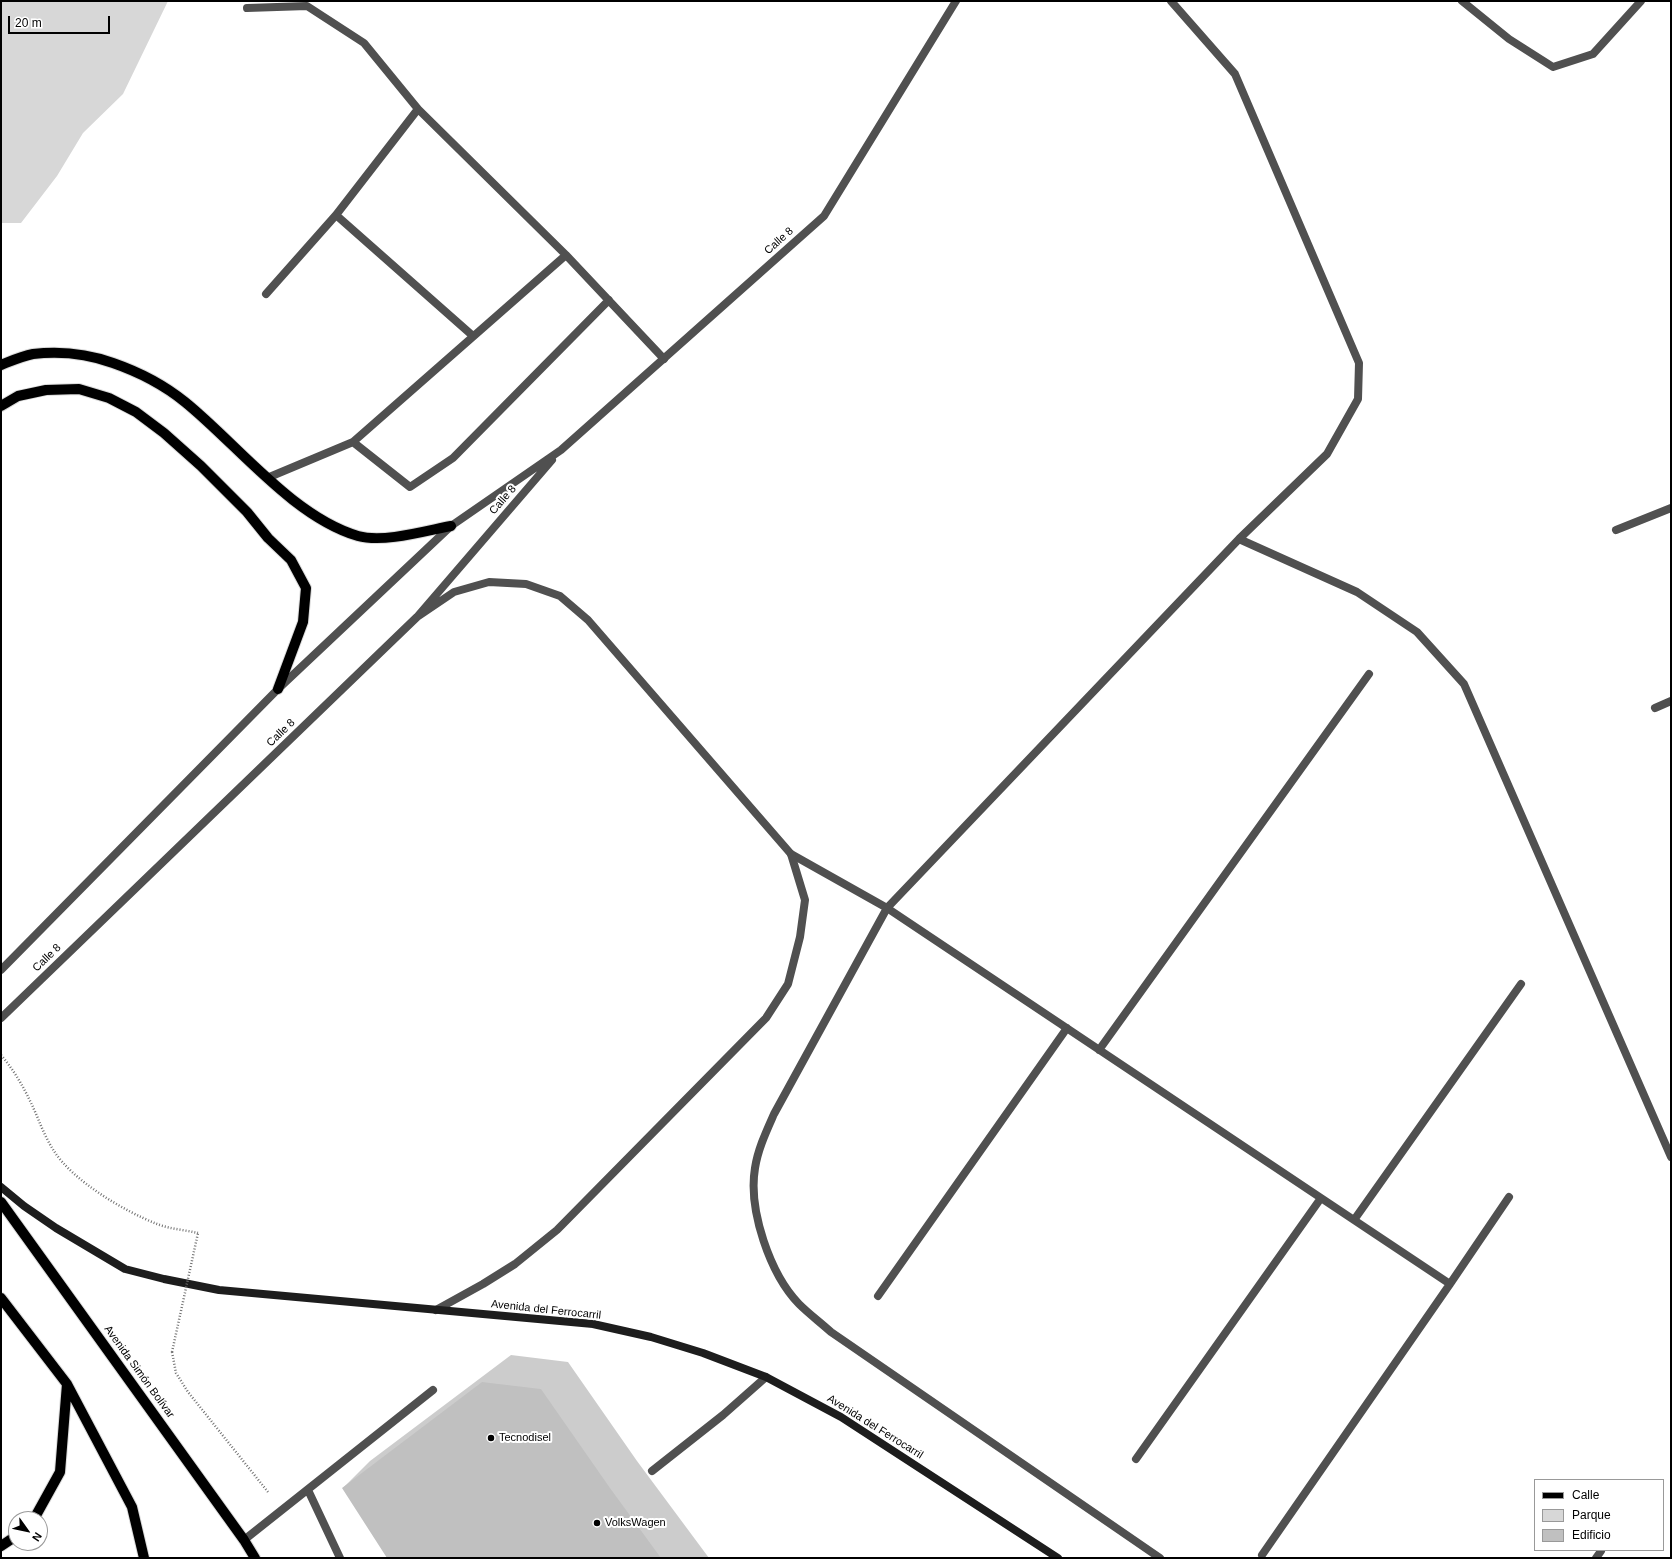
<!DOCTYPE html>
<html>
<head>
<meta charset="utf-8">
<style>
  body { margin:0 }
  #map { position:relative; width:1672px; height:1559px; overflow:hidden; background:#fff; font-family:Arial,sans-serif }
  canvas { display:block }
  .frame { position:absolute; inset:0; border:2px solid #000; pointer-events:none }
  .legend { position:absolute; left:1534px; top:1479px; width:130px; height:72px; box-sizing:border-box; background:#fff; border:1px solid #999; margin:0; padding:5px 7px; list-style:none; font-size:12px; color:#000 }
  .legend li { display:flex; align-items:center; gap:8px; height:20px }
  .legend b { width:20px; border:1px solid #999 }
  .north { position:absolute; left:8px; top:1511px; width:40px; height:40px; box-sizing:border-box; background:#fff; border:1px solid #999; border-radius:50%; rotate:123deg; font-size:11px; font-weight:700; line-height:16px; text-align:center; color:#000 }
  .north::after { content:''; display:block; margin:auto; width:14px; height:18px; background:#000; clip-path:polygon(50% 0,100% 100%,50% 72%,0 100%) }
  .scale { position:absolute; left:8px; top:16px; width:102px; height:18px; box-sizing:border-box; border:2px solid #000; border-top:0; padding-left:5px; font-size:12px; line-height:14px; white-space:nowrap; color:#000; -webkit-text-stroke:3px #fff; paint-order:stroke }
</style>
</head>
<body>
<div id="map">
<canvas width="1672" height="1559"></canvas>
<div class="frame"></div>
<ul class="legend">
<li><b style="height:5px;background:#000"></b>Calle</li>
<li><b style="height:11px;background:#d7d7d7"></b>Parque</li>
<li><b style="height:11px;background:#c0c0c0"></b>Edificio</li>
</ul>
<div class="north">N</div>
<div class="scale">20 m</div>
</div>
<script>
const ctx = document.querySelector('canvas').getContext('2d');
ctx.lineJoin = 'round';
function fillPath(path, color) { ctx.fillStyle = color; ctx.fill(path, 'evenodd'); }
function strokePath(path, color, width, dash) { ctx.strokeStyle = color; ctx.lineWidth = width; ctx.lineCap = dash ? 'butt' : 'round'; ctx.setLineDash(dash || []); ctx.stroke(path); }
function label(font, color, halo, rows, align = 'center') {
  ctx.font = font + ' Arial,sans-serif'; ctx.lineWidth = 4; ctx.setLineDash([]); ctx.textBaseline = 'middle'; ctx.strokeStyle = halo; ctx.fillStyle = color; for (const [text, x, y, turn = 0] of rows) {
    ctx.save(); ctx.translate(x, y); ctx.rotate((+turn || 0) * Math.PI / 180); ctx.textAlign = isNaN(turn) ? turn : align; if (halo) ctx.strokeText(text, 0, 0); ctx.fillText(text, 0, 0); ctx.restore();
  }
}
fillPath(new Path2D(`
  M1 1H168L123 94 83 133 57 176 21 223H1Z`), '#d7d7d7');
fillPath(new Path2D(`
  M511 1355 568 1362 637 1461 709 1558H388L343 1488 370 1461Z`), '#0003');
fillPath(new Path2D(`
  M482 1382 541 1389 610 1488 661 1558H387L342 1488Z`), '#c0c0c0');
const primary = new Path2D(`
  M1 365C11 361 22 356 33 354 59 351 88 354 113 363 139 372 164 385 185 402 237 444 293 517 358 536 384 543 425 531 451 526
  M1 406 18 396 46 390 79 389 109 398 136 412 164 433 201 466 247 512 268 538 291 560 306 588 303 622 278 689
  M1 1202 244 1540 255 1558
  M1 1298 67 1384 132 1507 144 1558
  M34 1519 60 1472 67 1384
  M1 1546 16 1536`);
strokePath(primary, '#dbdbdb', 12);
strokePath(new Path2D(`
  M1 1055C18 1075 29 1097 39 1121 43 1131 48 1142 54 1151 73 1181 124 1211 157 1224 170 1229 185 1230 198 1233
  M172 1352 176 1373 188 1392 268 1492`), '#727272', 2.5, [1, 2]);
strokePath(new Path2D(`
  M1462 1 1509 39 1553 67 1593 54 1641 1
  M247 8 307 6 364 43 418 109
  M336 215 473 336
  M566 255 353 442 410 487 453 458 609 300
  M266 294 336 215 418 109 566 255 664 359
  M267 478 353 442
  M1616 530 1671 508
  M1655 708 1671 701
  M887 908 1321 1198
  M1099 1050 1369 674
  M1354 1220 1521 984
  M878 1296 1067 1028
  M1136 1459 1321 1198 1450 1284
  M652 1471 723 1415 766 1377
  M308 1490 340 1558
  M244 1540 433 1390
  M1262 1555 1450 1284 1509 1197
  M1596 1558 1601 1551`), '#505050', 8);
strokePath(new Path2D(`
  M1239 539 1357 592 1417 632 1464 684 1671 1157
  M791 854 887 908
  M1160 1558 831 1332C820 1322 809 1314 799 1304 770 1274 748 1210 755 1168 758 1149 766 1132 774 1114L887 908 1239 539 1327 454 1358 399 1359 363 1235 74 1171 1`), '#505050', 8);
strokePath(new Path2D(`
  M417 617 454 592 489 582 526 584 560 596 588 620 791 854 805 900 800 937 788 984 766 1018 557 1230 515 1264 483 1284 436 1310
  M1 970 278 689 451 526 561 450 824 216 956 1
  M1 1018 417 617 552 460`), '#505050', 8);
strokePath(new Path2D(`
  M1 1187 24 1206 56 1228 125 1269 164 1279 219 1290 593 1324 651 1337 703 1353 766 1377 841 1417 1058 1558`), '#1d1d1d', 8);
strokePath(primary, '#000', 10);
strokePath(new Path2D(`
  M172 1352 198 1233`), '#727272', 2.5, [1, 2]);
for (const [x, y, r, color] of [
  [491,1438,4,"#000"],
  [597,1523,4,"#000"]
]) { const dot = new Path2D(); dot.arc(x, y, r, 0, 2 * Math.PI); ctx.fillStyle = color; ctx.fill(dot); strokePath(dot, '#fff', 1.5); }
label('11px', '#000', '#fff', [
  ["Calle 8",779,241,-42],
  ["Calle 8",503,500,-49],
  ["Calle 8",281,733,-44],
  ["Calle 8",47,958,-44],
  ["Avenida del Ferrocarril",546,1310,6],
  ["Avenida Simón Bolívar",139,1372,54],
  ["Avenida del Ferrocarril",875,1427,32]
]);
label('11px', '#000', '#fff', [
  ["Tecnodisel",499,1438],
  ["VolksWagen",605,1523]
], 'left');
</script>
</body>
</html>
